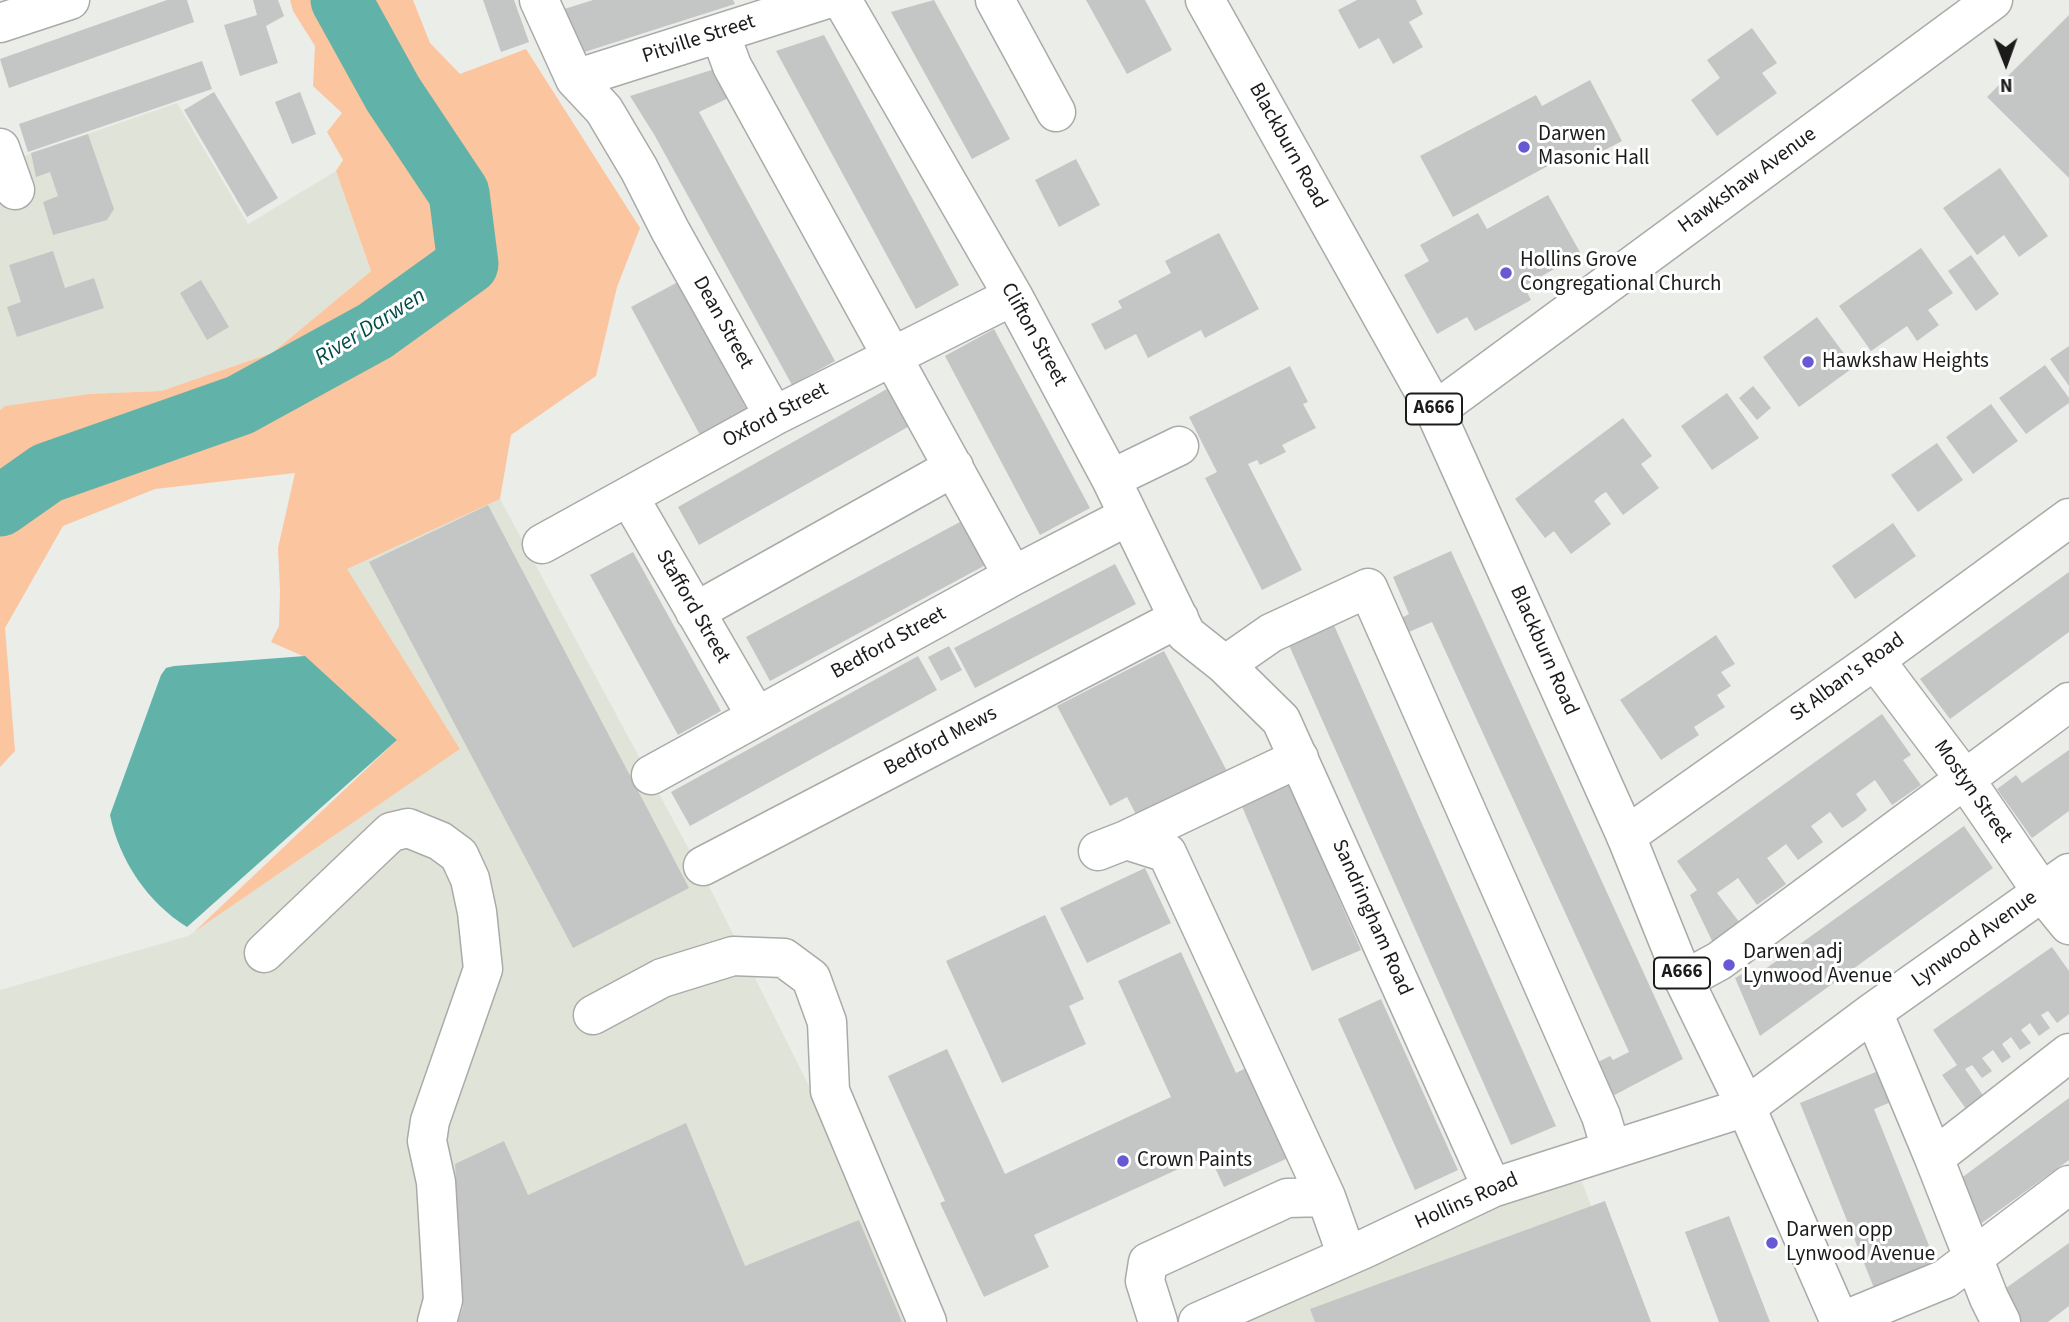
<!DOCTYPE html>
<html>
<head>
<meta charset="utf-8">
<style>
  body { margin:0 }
  #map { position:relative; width:2069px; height:1322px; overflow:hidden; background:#ebede9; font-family:"Source Sans 3",sans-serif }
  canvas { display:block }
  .north { position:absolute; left:1971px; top:28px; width:70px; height:70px; -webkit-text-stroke:5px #fff; paint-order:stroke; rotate:179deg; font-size:19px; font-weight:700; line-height:28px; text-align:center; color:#1b1b1a }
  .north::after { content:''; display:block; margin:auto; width:24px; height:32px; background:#1b1b1a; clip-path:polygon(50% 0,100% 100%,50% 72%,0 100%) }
</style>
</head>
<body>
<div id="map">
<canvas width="2069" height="1322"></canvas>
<div class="north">N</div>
</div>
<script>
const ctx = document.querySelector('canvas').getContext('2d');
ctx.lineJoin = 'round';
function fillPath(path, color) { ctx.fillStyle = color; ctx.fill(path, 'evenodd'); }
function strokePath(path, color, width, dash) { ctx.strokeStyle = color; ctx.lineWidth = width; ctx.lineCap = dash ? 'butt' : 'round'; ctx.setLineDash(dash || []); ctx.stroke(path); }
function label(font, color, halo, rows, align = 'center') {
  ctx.font = font + ' "Source Sans 3",sans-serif'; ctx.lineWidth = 6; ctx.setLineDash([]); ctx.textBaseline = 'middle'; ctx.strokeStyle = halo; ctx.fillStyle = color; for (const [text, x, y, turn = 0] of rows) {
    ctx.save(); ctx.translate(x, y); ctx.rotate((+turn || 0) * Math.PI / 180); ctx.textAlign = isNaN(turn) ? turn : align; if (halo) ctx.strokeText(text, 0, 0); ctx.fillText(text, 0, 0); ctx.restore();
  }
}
fillPath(new Path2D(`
  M177 103 248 224 336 171 371 271 272 353 161 391 89 394 6 406 0 410V161L27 155Z
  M500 499 712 892 927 1322H0V990L188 936 460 749 346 569Z
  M1582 1182 1635 1322H1230L1519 1193Z`), '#e0e4d8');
fillPath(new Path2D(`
  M290 0H326L361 64 396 121 451 195 457 261 368 323 230 395 42 458 0 491V410L5 406 89 394 161 391 272 353 371 271 336 171 343 160 327 132 342 113 313 86 315 46 293 11Z
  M355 0H413L430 43 460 74 526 49 640 228 617 287 596 376 511 435 500 499 347 569 460 749 194 932 397 740 305 657 271 642 279 626 280 591 278 548 295 473 155 489 63 526 5 628 15 751 0 767V528L45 493 249 418 381 343 476 267 467 190Z`), '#fbc5a0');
fillPath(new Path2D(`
  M305 656 397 740 187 927C148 903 119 860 110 815L161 675 166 668 174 666Z`), '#61b3a9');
strokePath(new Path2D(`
  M0 506 47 473 240 405 375 331 468 264 459 193 393 94 341 0`), '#61b3a9', 61);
fillPath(new Path2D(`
  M167 0H187L194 22 9 88 0 59Z
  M253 0H278L284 16 266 26 278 63 240 76 224 25 257 15Z
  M483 0H514L529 42 501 52Z
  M593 0H733L735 4 572 56 558 11Z
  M934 0 1010 139 972 159 891 12Z
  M1086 0H1145L1172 50 1127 74Z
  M1357 0H1416L1423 14 1409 22 1423 47 1393 64 1379 38 1359 49 1338 10Z
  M2069 15V178L1987 97Z
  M1752 28 1777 63 1762 73 1777 93 1717 136 1691 100 1720 78 1707 60Z
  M824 35 959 285 916 309 776 51Z
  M202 61 212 89 28 152 19 124Z
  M724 66 737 94 699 112 835 361 792 385 655 136 630 96Z
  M1590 80 1622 141 1578 164 1572 153 1453 217 1420 156 1536 95 1542 106Z
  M214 92 278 198 247 217 184 110Z
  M300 92 316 134 292 144 275 102Z
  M88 134 114 209 107 220 53 235 43 202 58 196 50 172 36 177 31 153Z
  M1076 159 1100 205 1059 227 1035 180Z
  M2000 168 2048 236 2019 257 2004 235 1977 255 1943 208Z
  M1548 195 1581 254 1524 286 1531 300 1475 331 1467 317 1437 334 1404 275 1429 261 1420 245 1478 213 1487 229Z
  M1219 233 1259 309 1205 338 1201 330 1148 358 1136 334 1105 350 1091 324 1122 308 1118 301 1171 273 1165 261Z
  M1921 248 1953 293 1928 310 1939 325 1917 341 1907 326 1871 351 1839 306Z
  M53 251 65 288 94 278 104 308 17 337 7 307 21 302 9 265Z
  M1971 255 1999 294 1976 311 1948 271Z
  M201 280 229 327 207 340 180 293Z
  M678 282 747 410 700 435 631 307Z
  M1817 317 1854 367 1799 407 1763 357Z
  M994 329 1090 508 1040 535 945 356Z
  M2069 346V386L2050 359Z
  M2045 365 2069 398V403L2026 434 1999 398Z
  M1290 366 1308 402 1303 404 1316 428 1282 445 1286 452 1260 465 1257 460 1248 464 1302 570 1262 590 1205 478 1217 472 1189 417Z
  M901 381 922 419 699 545 678 507Z
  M1753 386 1771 408 1757 420 1739 398Z
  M1727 393 1759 438 1712 470 1681 426Z
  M1991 404 2018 441 1973 474 1946 437Z
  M1623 418 1652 456 1641 464 1659 488 1623 515 1606 492 1601 495 1594 501 1611 524 1571 554 1554 531 1545 538 1515 499Z
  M1937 443 1963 480 1918 512 1891 475Z
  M488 505 689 888 573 948 369 562Z
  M971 516 995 560 770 681 746 637Z
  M1893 523 1916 556 1855 599 1832 566Z
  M1451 551 1683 1059 1605 1100 1588 1067 1610 1056 1613 1060 1629 1052 1432 622 1402 635 1395 621 1409 614 1393 577Z
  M633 552 721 711 678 735 590 575Z
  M1115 564 1136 604 975 688 954 648Z
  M2069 572V632L1950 719 1920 679Z
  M1333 623 1556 1126 1511 1145 1288 643Z
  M1716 635 1735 664 1721 672 1731 686 1717 695 1725 707 1694 727 1699 735 1661 760 1620 700Z
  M949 646 962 670 941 681 928 657Z
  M1164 651 1229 775 1140 822 1127 797 1110 806 1057 706Z
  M918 656 937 690 690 826 671 792Z
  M1882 714 1911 755 1903 760 1921 785 1892 805 1875 780 1856 794 1867 810 1856 819 1842 828 1830 812 1811 826 1823 842 1798 860 1786 844 1777 851 1767 858 1786 884 1757 905 1738 878 1717 893 1740 923 1713 943 1690 895 1697 890 1677 861Z
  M2069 750V811L2032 838 1997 789 2016 775 2022 783Z
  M1286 776 1361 950 1312 971 1238 797Z
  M1964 826 1993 868 1760 1036 1735 978 1744 973 1750 980Z
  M1145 868 1171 923 1087 963 1060 908Z
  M1045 915 1084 999 1069 1006 1086 1044 1002 1083 946 961Z
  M2052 947 2069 971V1014L2057 1023 2048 1011 2041 1015 2050 1028 2039 1036 2030 1023 2021 1030 2031 1043 2020 1050 2011 1037 2002 1044 2011 1057 2002 1063 1993 1050 1982 1058 1992 1071 1982 1078 1972 1065 1965 1069 1989 1104 1971 1116 1942 1075 1957 1065 1933 1030Z
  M1181 952 1236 1073 1246 1068 1288 1158 1224 1187 1209 1155 1034 1235 1049 1267 984 1297 940 1203 945 1201 888 1076 947 1049 1005 1174 1171 1097 1118 981Z
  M1381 999 1458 1170 1415 1190 1338 1019Z
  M1888 1067 1901 1098 1874 1109 1936 1263 1874 1288 1800 1103Z
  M2069 1098V1160L1972 1230 1952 1185Z
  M686 1123 745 1266 859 1220 902 1322H458L463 1307 455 1164 504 1141 528 1195Z
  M1605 1201 1651 1322H1315L1310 1309Z
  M1729 1216 1748 1265 1770 1322H1719L1685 1232Z
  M2069 1243V1306L2048 1322H2020L1999 1293Z`), '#c3c6c4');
const minor = new Path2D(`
  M539 0 575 79 604 110 639 169 670 230 774 416
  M842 0 1013 296 1111 479 1186 634 1225 665 1281 720 1492 1188
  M995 0 1056 112
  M0 23 70 0
  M720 33 732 66 1013 576
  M575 79 824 0
  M0 148 15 190
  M1435 411 1993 0
  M1111 479 1179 446
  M629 497 756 716
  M542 544 774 416 1013 296
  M695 612 954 467
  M1875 660 1964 778 2042 892 2069 925
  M1225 665 1271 633 1368 588 1601 1116 1611 1149
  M651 775 1013 576 1128 516
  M1626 836 1875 660 2069 518
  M1126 840 1299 758
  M1098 851 1126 840 1167 853 1326 1197
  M703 866 1179 618
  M264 953 391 832 408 828 440 841 459 855 470 879 477 912 483 969 430 1121 427 1141 436 1182 443 1300 437 1322
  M1684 980 1719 961 2069 702
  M1873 1012 1934 1158 2069 1053
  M593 1015 662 978 733 956 784 958 811 978 827 1022 830 1091 927 1322
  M1934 1158 1989 1298 2001 1322
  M1158 1322 1145 1281 1148 1262 1287 1198 1326 1197 1347 1256
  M1198 1322 1366 1248 1492 1188 1746 1107 1873 1012 2069 873
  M1840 1322 1945 1279 2069 1185`);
const highway = new Path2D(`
  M1205 0 1435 411 1626 836 1684 980 1746 1107 1840 1322`);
strokePath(minor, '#aaaba8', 41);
strokePath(highway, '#aaaba8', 41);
strokePath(minor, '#fff', 38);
strokePath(highway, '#fff', 38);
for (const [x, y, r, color] of [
  [1524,147,7,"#6759d3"],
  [1506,273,7,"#6759d3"],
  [1808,362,7,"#6759d3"],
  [1729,965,7,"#6759d3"],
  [1123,1161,7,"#6759d3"],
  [1772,1243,7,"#6759d3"]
]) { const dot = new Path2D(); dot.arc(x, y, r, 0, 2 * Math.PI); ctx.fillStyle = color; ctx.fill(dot); strokePath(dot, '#fff', 2.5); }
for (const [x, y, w] of [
  [1434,409,56],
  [1682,973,56]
]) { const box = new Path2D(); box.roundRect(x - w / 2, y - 15.5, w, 31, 5); ctx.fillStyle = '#fff'; ctx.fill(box); strokePath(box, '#1b1b1a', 2); }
label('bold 19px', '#1b1b1a', null, [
  ["A666",1434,409],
  ["A666",1682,973]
]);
label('21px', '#1b1b1a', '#fff', [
  ["Pitville Street",699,40,-18],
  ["Blackburn Road",1287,146,61],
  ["Hawkshaw Avenue",1748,181,-36],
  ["Dean Street",722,323,61],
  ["Clifton Street",1033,335,61],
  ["Oxford Street",776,416,-28],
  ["Stafford Street",692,607,60],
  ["Bedford Street",889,644,-29],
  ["Blackburn Road",1543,651,66],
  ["St Alban's Road",1848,678,-36],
  ["Bedford Mews",941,742,-28],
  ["Mostyn Street",1972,792,55],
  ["Sandringham Road",1371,918,66],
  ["Lynwood Avenue",1975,940,-36],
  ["Hollins Road",1467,1202,-24]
]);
label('21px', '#1b1b1a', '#fff', [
  ["Darwen",1538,135],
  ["Masonic Hall",1538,159],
  ["Hollins Grove",1520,261],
  ["Congregational Church",1520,285],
  ["Hawkshaw Heights",1822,362],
  ["Darwen adj",1743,953],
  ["Lynwood Avenue",1743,977],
  ["Crown Paints",1137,1161],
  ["Darwen opp",1786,1231],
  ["Lynwood Avenue",1786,1255]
], 'left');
label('italic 23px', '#004d47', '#fff', [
  ["River Darwen",371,328,-32]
]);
</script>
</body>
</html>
